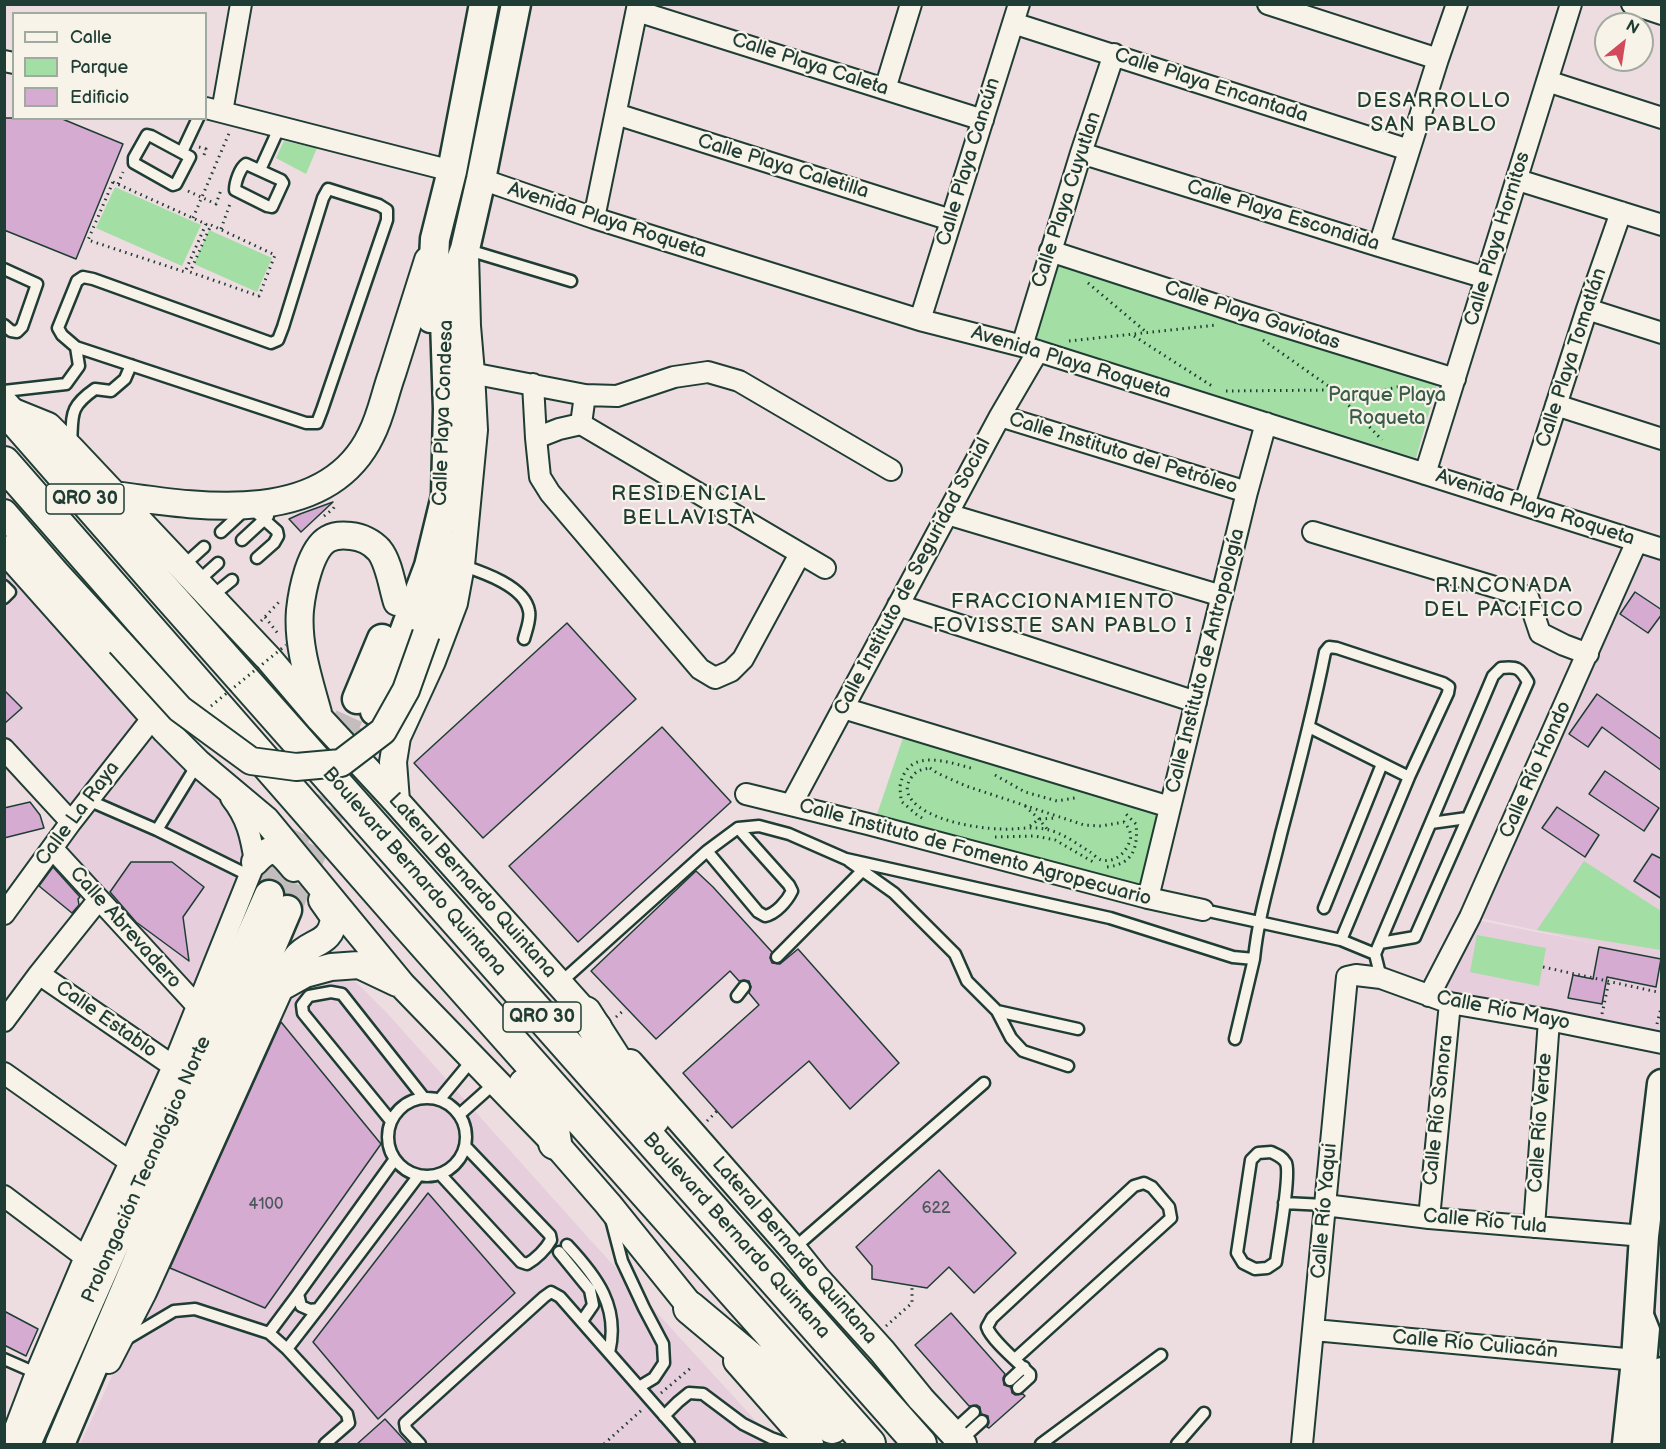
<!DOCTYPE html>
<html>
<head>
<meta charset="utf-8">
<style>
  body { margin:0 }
  #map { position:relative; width:1666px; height:1449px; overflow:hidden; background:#eddde1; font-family:"Balsamiq Sans",sans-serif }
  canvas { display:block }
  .frame { position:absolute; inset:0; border:6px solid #1f3d34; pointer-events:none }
  .legend { position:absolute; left:12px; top:12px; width:195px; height:108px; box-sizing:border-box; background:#f7f3e8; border:2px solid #a1aaa0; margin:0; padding:8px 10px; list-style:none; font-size:18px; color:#1f3d34 }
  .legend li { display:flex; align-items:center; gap:12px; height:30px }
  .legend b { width:30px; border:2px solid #a1aaa0 }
  .north { position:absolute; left:1594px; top:12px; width:60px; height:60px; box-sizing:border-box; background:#f7f3e8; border:2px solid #a1aaa0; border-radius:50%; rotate:30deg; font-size:16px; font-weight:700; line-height:24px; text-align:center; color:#1f3d34 }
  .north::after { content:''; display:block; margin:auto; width:21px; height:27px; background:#d1495b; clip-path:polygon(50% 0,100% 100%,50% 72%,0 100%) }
</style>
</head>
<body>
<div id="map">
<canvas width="1666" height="1449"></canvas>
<div class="frame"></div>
<ul class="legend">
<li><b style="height:8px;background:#f7f3e8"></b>Calle</li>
<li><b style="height:16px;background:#a3dea4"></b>Parque</li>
<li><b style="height:16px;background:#d5abd1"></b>Edificio</li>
</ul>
<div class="north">N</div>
</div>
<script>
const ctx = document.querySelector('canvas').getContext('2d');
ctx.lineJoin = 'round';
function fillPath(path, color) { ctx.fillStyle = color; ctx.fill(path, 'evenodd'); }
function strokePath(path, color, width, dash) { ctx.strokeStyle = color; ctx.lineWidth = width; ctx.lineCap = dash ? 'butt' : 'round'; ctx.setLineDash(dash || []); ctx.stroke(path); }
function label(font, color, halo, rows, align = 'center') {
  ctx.font = font + ' "Balsamiq Sans",sans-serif'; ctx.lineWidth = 4.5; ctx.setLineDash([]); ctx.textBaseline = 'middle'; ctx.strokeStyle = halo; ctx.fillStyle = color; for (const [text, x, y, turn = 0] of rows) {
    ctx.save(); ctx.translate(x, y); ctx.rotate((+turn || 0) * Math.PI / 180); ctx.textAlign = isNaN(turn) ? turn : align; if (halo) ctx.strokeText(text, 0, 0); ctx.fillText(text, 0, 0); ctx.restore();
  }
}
fillPath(new Path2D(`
  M1638 547 1661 555V1041L1431 996 1471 919 1613 947 1475 917 1551 737 1576 744 1553 737Z
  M4 549 212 774 255 862 198 1007 52 848 71 821 5 749Z
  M328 979 356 982 387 1013 584 1233 777 1444H80L296 985Z`), '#e6cedc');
fillPath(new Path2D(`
  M284 141 317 148 306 174 276 158Z
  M115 187 201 225 182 266 96 228Z
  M209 230 272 258 257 292 194 264Z
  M1058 264 1438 381 1416 458 1035 338Z
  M905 732 1161 807 1142 892 875 820Z
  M1584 861 1661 911V950L1537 930Z
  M1477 935 1546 948 1539 986 1470 972Z`), '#a3dea4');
const building = new Path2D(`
  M4 118H60L123 144 76 259 4 230Z
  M333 502 301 532 289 519 300 514Z
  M1635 592 1662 610V614L1648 633 1620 614Z
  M567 623 636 699 483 838 414 763Z
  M4 690 22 708 4 724Z
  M1597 694 1662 740V771L1602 727 1588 747 1569 734Z
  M662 727 731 802 578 942 509 866Z
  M1605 771 1659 808 1644 831 1589 794Z
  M30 802 40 815 44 828 4 838V808Z
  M1557 807 1599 835 1585 857 1542 828Z
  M1652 854 1662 859V899L1634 881Z
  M131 862H172L204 887 183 917 189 961 136 922 110 892Z
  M53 867 80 897 78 899 79 905 72 913 39 886Z
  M696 871 713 887 772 952 770 958 772 963 780 964 798 949 899 1063 850 1109 809 1061 732 1128 683 1073 759 1005 749 993 751 987 749 981 744 980 739 981 730 971 656 1039 591 971Z
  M1599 947 1661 959 1656 987 1607 977 1602 1004 1568 998 1573 975 1593 979Z
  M281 1022 381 1144 265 1308 170 1268Z
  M939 1170 1016 1253 974 1293 949 1267 927 1288 872 1279V1266L856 1247Z
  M428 1193 515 1293 378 1419 313 1342Z
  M4 1311 38 1329 26 1356 4 1345Z
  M951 1313 1005 1374 1003 1378 1004 1385 1011 1387 1012 1393 1015 1395 1023 1394 1025 1396 989 1428 987 1427 989 1423 988 1416 981 1414 980 1407 977 1405 969 1406 915 1345Z
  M385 1419 408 1444H357Z`);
fillPath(building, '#d5abd1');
strokePath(building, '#1f3d34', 1.5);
strokePath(new Path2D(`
  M269 895 357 699
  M287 910 375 711`), '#c4bdbe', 28, [28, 14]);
const service = new Path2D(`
  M147 135 151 136 190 157 176 184 173 185 134 163V158Z
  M182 152 198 118
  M246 164 281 180 283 183 272 207 267 206 235 190C235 182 240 168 246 164Z
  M260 170 280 126
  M465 249 571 281
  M4 269 37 284 22 327 17 332 11 331 4 325
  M4 391 66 384 79 366 76 347 62 335 58 328 77 281 83 277 93 279 271 343 278 340 283 327 323 198 328 189 379 205 387 210V220L322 410 317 423H306L76 347
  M71 445C73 415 68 408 95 389L111 391 125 379 131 365
  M221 532 249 506 277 531 278 536 274 543 257 558
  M242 540 268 516
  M461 565C482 572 525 586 529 611 531 619 526 631 524 639
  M183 566 204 547
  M197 582 218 563
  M4 586 10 592 4 598
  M211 597 232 580
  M1309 727 1409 777
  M88 800 157 830 250 876
  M1431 823 1467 818
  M157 830 198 763
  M707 851 758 912 765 916C776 914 787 901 792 891L789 885 738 828
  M849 861 894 893 955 954 967 981 997 1011 1078 1029
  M1324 908 1382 764
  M1213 912 1341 940 1375 954 1381 978
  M1375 954 1493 676 1501 668C1517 666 1520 668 1528 682L1415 937 1380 943
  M777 957 862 871
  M560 983 707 851 738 828 759 826 789 834 846 859 1110 918 1233 957 1254 959C1258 917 1271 876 1281 834 1297 774 1313 713 1325 652L1329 647 1337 648 1443 683 1449 687 1448 693 1409 777 1341 940
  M737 996 744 987
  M997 1011 1011 1038 1023 1051 1068 1066
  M1235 1039 1254 959
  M388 1137a39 39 0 1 1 78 0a39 39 0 1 1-78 0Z
  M439 1100 473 1059
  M459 1115 496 1082
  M391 1121 303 1013 302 1005 309 996 331 992 342 994 424 1098
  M1271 1152C1277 1155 1282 1156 1286 1163 1291 1175 1278 1245 1276 1262L1267 1268 1255 1269 1243 1263 1237 1253 1251 1160 1258 1153Z
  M395 1159 298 1294 301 1306 310 1310 318 1309 419 1175
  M440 1174 521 1262 527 1264C536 1259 546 1249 551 1240L550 1235 465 1146
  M1284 1203 1325 1205
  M611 1219 622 1261 644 1308 663 1344 664 1363 654 1378 639 1387
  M567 1245C597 1277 620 1307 609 1353
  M793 1249 984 1083
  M559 1252 590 1290 593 1305 582 1321
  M1648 1314 1654 1329 1650 1375
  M269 1333 298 1294
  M125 1340 174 1311 195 1309 269 1333 287 1349 347 1414 349 1423 325 1444
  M287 1349 318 1309
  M4 1359 36 1373
  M1015 1359 1171 1218 1169 1207 1152 1187 1144 1183 1134 1186 992 1318 987 1327C991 1340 1019 1363 1030 1374V1377L1018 1388
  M1010 1380 1024 1367
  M664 1416 678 1402 689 1393 703 1394 743 1424 771 1438 788 1444
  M952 1432 974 1412
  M960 1441 982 1421
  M420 1444 406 1429 405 1423 544 1297 551 1292 560 1297 689 1444
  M1041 1444 1161 1355
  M1177 1444 1204 1413`);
const minor = new Path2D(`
  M1268 4 1438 59
  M1632 4 1662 14
  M637 11 983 120
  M1013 23 1409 150
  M4 61 14 63
  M1547 81 1662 118
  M885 89 911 4
  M206 108 452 171
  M222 112 241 4
  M616 114 951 220
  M1081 153 1379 246 1486 278
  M481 179 594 218 920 320 1022 346 1662 549
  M1518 180 1662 225
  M594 218 638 4
  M1379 246 1438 59 1457 4
  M1050 251 1244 314 1455 379
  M1587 309 1662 333
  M920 320 1019 4
  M1022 346 1081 153 1114 54
  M471 373 585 395 617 396 674 377 708 372 739 381 891 470
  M533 384 536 438 540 477 550 493 700 669 715 678 731 671 743 659 800 554
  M585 395 581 424 825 568
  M1556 405 1662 439
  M1000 416 1247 492
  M536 438 559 429 581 424
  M1425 474 1571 4
  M1524 505 1587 309 1621 212
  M947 514 1222 596
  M1313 532 1528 597 1540 633 1564 645 1588 654
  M898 605 1196 702
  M843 708 1170 807
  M4 749 71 822
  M746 794 868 824 1148 898 1203 910
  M791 805 1000 416 1038 351
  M52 848 198 1007
  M1148 898 1247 492 1266 423
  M4 914 71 822 154 716
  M39 974 173 1066
  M1429 996 1470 917 1637 541
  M4 1021 39 974 99 899
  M4 1073 130 1162
  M4 1196 85 1257
  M1325 1205 1429 1218 1644 1236
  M1429 1218 1450 1003
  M1534 1227 1549 1020
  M1314 1330 1636 1360
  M9 1444 36 1373 85 1257 130 1162 173 1066 255 862C251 836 247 818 231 798
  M1302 1444 1347 977 1356 975 1381 978 1450 1003 1549 1020 1662 1043`);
const tertiary = new Path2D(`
  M6 409 48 426 71 449 269 659 320 719 396 801 598 1027
  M115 495C199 507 326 528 371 435 381 416 385 393 392 374 404 336 416 298 428 260
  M4 513 56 573 120 643
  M4 549 166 731 198 763 266 820 402 985 555 1143 608 1204 703 1322
  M426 634 447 547
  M318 713C309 680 297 645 300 610 302 591 310 549 328 539 335 535 343 535 351 536 361 537 372 542 379 550 389 562 392 586 397 602
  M396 801 393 762 397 737 432 661 454 603 461 565 474 430 471 373 467 326 465 254
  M255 862C273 842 280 851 294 868
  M280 988 305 974 331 967 359 965 397 983
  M630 1063 793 1249 817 1279 882 1351 921 1399 963 1444
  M108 1360 143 1292 280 988C285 979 289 966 296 958 310 940 332 946 334 917L322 900
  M737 1361 810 1444`);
const secondary = new Path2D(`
  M431 318 435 239 452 171 484 4
  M357 699 382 639
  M375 711 429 566 446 496 448 409 445 320 451 288 465 249 481 179 516 4
  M26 1444 269 895
  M60 1444 287 910
  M1627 1444 1636 1360 1644 1236 1662 1084
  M1655 1444 1662 1372`);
const primary = new Path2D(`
  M4 407 164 590 920 1444
  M4 463 408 925 869 1444
  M585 1013 653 1119
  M525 1085 551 1117 555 1143
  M690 1308 832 1427`);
strokePath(service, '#1f3d34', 15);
strokePath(minor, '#1f3d34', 24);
strokePath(tertiary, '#1f3d34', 30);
strokePath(secondary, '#1f3d34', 33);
strokePath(primary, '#1f3d34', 36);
strokePath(new Path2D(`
  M199 147 206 149 204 155
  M113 182 206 224 185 272 88 240Z
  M118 184 123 172
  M188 191 216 204 221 190
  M193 218 230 131
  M211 225 275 255 259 296 190 272Z
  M221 229 231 201
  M1088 283 1145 331
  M1134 336 1212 386
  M1263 340 1334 390 1382 440
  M1069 341 1217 325
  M1226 391 1334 390
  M1344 399 1407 385
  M324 516 333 509 336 504
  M265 617 279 635
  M261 621 279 602
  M930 768 937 773 966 786 1084 825 1101 826 1124 822C1129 828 1133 835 1129 843 1125 854 1114 863 1101 860 1098 859 1093 854 1090 852 1076 843 1061 832 1045 829 1030 826 1015 830 1000 829 974 828 927 820 911 799 906 792 906 785 911 778 915 771 922 769 930 768Z
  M995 775 1025 792 1057 801 1075 798
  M1025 806 1039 819 1047 829
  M922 818 916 814 901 801C901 795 899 787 901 782 910 748 947 762 971 768
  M1030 826 1039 819 1057 818
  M995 837 1035 836 1055 840 1095 863
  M1107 867C1134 864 1138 847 1136 824L1126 814
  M1543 967 1662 993
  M1602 1014 1609 981
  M616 1017 625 1009
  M1657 1024 1662 1004
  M707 1121 717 1111
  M886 1326 912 1303V1286
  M661 1393 692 1367
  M604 1444 643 1409`), '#1f3d34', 3, [1.5, 4.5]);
strokePath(service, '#f7f3e8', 10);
strokePath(minor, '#f7f3e8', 20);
strokePath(tertiary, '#f7f3e8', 26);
strokePath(secondary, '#f7f3e8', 28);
strokePath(primary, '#f7f3e8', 32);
const tertiaryBridge = new Path2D(`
  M120 643 180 709 251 761 296 767 341 763 383 731 406 690 426 634`);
strokePath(tertiaryBridge, '#1f3d34', 30, []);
strokePath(new Path2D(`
  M211 706 286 645`), '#1f3d34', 3, [1.5, 4.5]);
strokePath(tertiaryBridge, '#f7f3e8', 26);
label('16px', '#4c585b', null, [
  ["4100",266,1205],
  ["622",936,1209]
]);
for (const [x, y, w] of [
  [85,499,78],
  [542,1017,78]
]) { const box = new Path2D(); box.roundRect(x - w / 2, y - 15, w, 30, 4.5); ctx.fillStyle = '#f7f3e8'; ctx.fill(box); strokePath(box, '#1f3d34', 1.5); }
label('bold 18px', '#1f3d34', null, [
  ["QRO 30",85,499],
  ["QRO 30",542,1017]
]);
label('20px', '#1f3d34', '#f7f3e8', [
  ["Calle Playa Caleta",810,65,18],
  ["Calle Playa Encantada",1211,86,18],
  ["Calle Playa Cancún",969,162,-73],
  ["Calle Playa Caletilla",783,167,17],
  ["Calle Playa Cuyutlan",1067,200,-72],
  ["Calle Playa Escondida",1283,216,17],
  ["Avenida Playa Roqueta",607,221,18],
  ["Calle Playa Hornitos",1498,239,-73],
  ["Calle Playa Gaviotas",1252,316,18],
  ["Calle Playa Tomatlán",1572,358,-72],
  ["Avenida Playa Roqueta",1071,363,17],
  ["Calle Playa Condesa",444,413,-88],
  ["Calle Instituto del Petróleo",1123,454,17],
  ["Avenida Playa Roqueta",1535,508,18],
  ["Calle Instituto de Seguridad Social",913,577,-62],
  ["Calle Instituto de Antropología",1206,661,-76],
  ["Calle Río Hondo",1536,770,-66],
  ["Calle La Raya",78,814,-53],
  ["Calle Instituto de Fomento Agropecuario",975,853,15],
  ["Boulevard Bernardo Quintana",414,872,49],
  ["Lateral Bernardo Quintana",472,886,48],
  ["Calle Abrevadero",125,928,48],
  ["Calle Río Mayo",1503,1011,11],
  ["Calle Establo",106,1020,35],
  ["Calle Río Sonora",1439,1110,-84],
  ["Calle Río Verde",1541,1123,-86],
  ["Prolongación Tecnológico Norte",147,1170,-66],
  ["Calle Río Yaqui",1325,1211,-85],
  ["Calle Río Tula",1485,1222,5],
  ["Boulevard Bernardo Quintana",736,1236,48],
  ["Lateral Bernardo Quintana",794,1251,49],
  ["Calle Río Culiacán",1475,1345,5]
]);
label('20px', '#395d4a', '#f7f3e8', [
  ["Parque Playa",1387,396],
  ["Roqueta",1387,419]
]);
ctx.letterSpacing = '1.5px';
label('21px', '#1f3d34', '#f7f3e8', [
  ["DESARROLLO",1434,102],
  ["SAN PABLO",1434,126],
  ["RESIDENCIAL",689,495],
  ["BELLAVISTA",689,519],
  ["RINCONADA",1504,587],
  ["DEL PACIFICO",1504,611],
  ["FRACCIONAMIENTO",1063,603],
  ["FOVISSTE SAN PABLO I",1063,627]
]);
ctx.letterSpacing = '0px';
</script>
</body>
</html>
